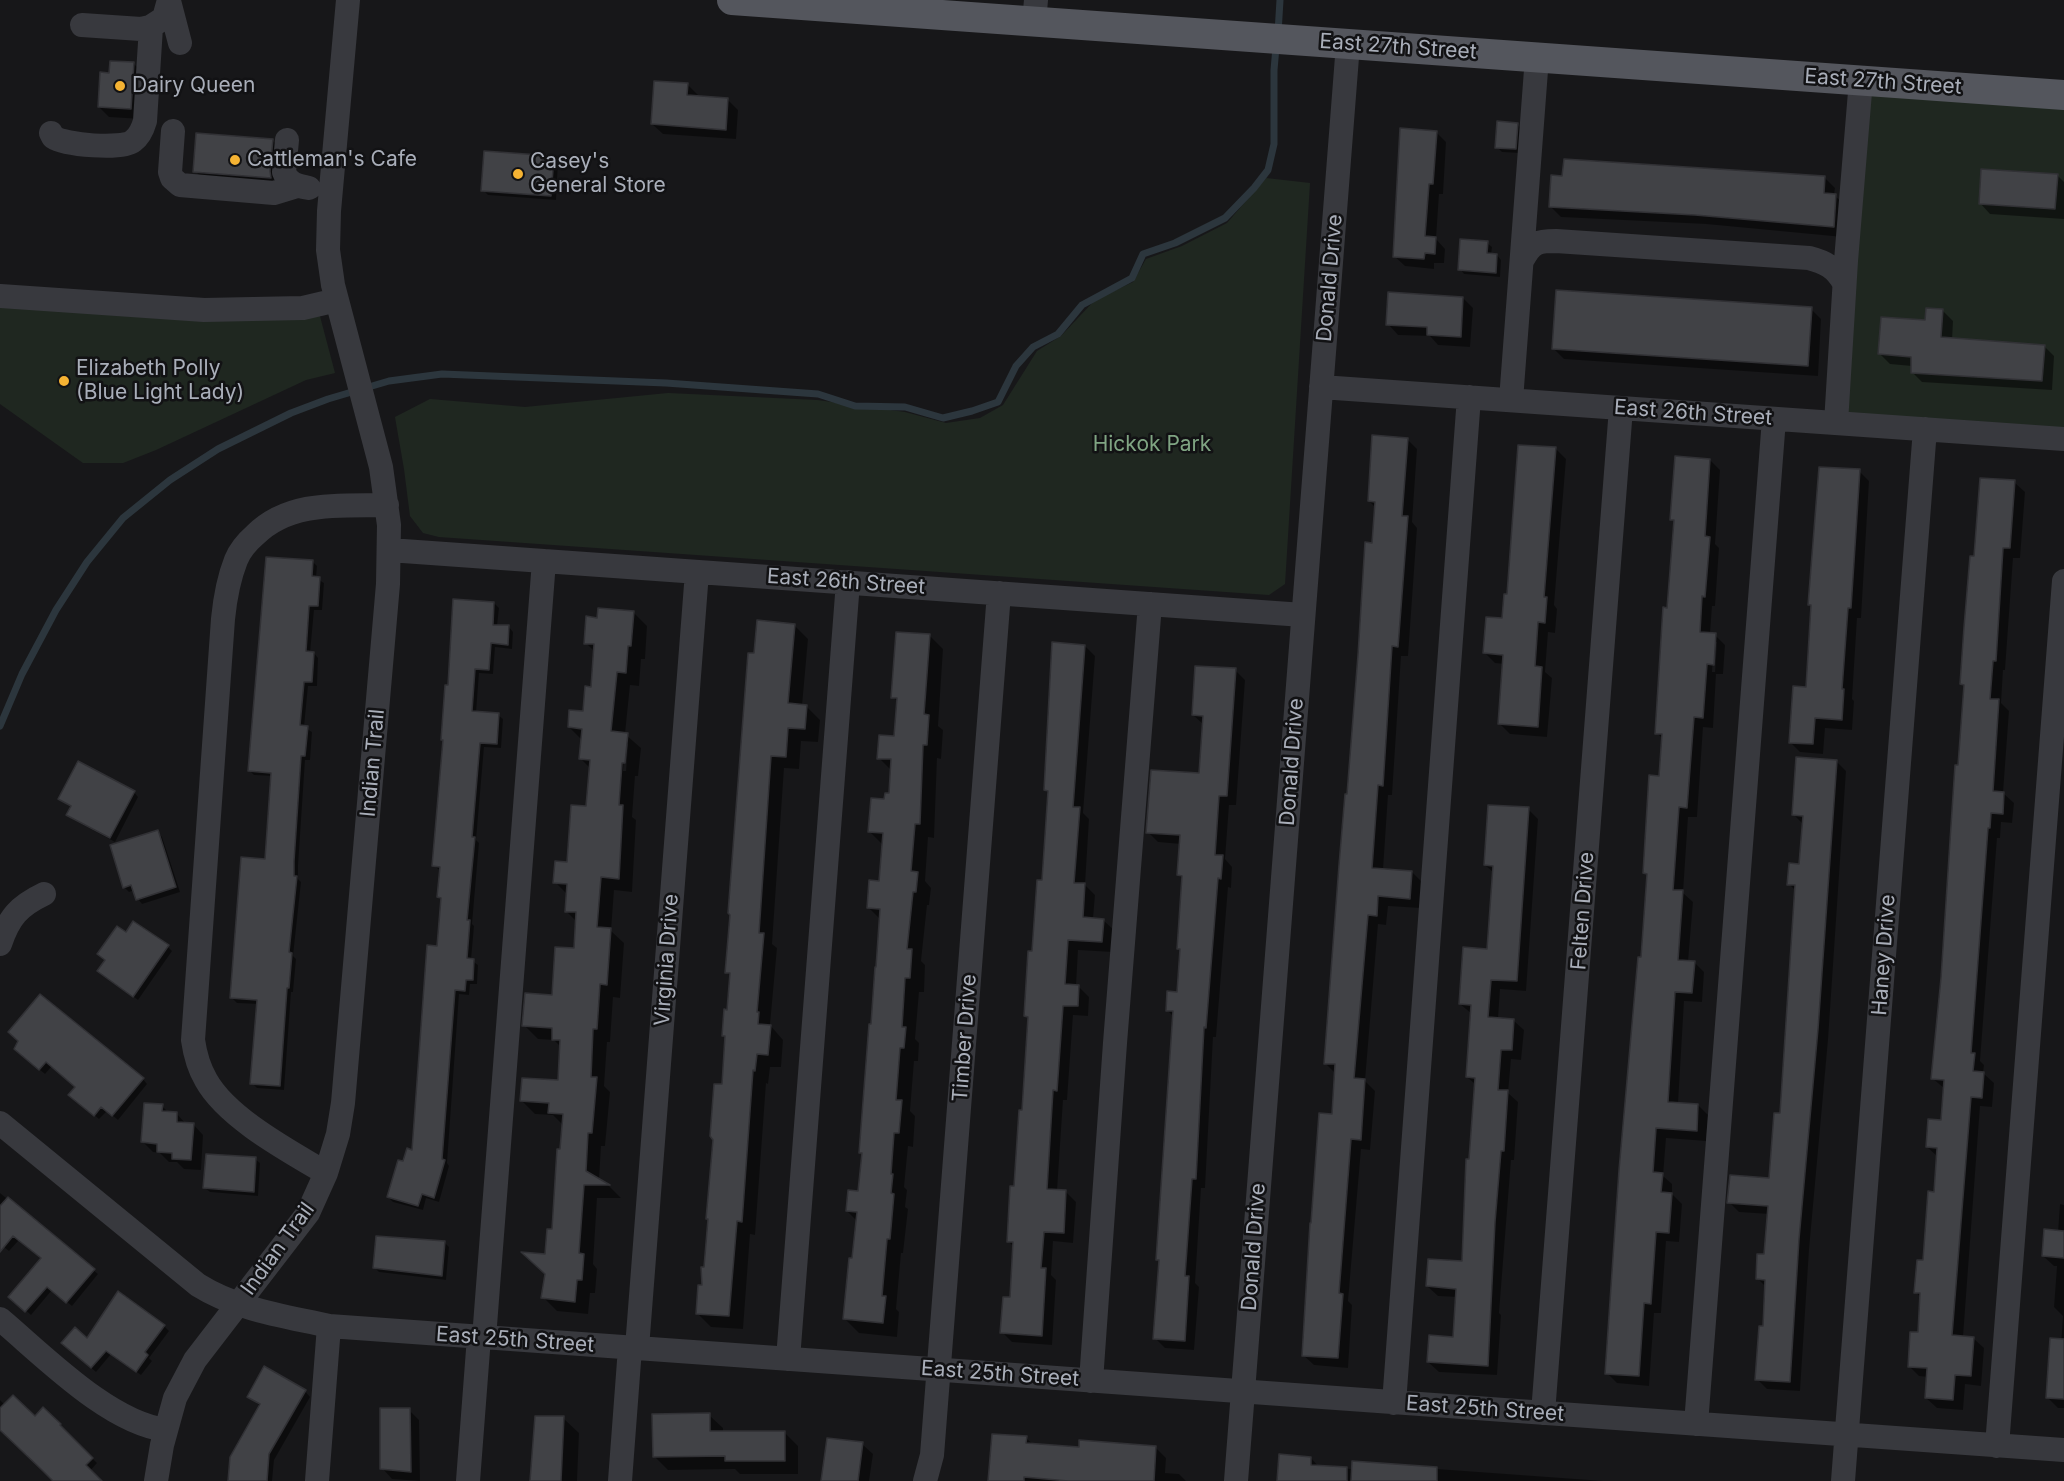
<!DOCTYPE html>
<html>
<head>
<meta charset="utf-8">
<style>
  body { margin:0 }
  canvas { display:block; background:#171719 }
</style>
</head>
<body>
<canvas width="2064" height="1481"></canvas>
<script>
const ctx = document.querySelector('canvas').getContext('2d');
ctx.lineJoin = 'round';
function fillPath(path, color) { ctx.fillStyle = color; ctx.fill(path, 'evenodd'); }
function strokePath(path, color, width, dash) { ctx.strokeStyle = color; ctx.lineWidth = width; ctx.lineCap = dash ? 'butt' : 'round'; ctx.setLineDash(dash || []); ctx.stroke(path); }
function label(font, color, halo, rows, align = 'center') {
  ctx.font = font + ' Inter,sans-serif'; ctx.lineWidth = 5; ctx.setLineDash([]); ctx.textBaseline = 'middle'; ctx.strokeStyle = halo; ctx.fillStyle = color; for (const [text, x, y, turn = 0] of rows) {
    ctx.save(); ctx.translate(x, y); ctx.rotate((+turn || 0) * Math.PI / 180); ctx.textAlign = isNaN(turn) ? turn : align; if (halo) ctx.strokeText(text, 0, 0); ctx.fillText(text, 0, 0); ctx.restore();
  }
}
fillPath(new Path2D(`
  M1861 80 2064 95V439L1836 423Z
  M1266 178 1310 183 1285 584 1269 595 439 537 423 533 410 516 404 469 395 417 430 399 525 407 668 393 817 400 905 412 946 423 980 418 1003 405 1037 351 1061 336 1095 300 1133 282 1146 259 1182 246 1227 223Z
  M0 296 317 305 335 373 306 380 156 450 123 463H83L0 404Z`), '#1f2720');
fillPath(new Path2D(`
  M134 64 144 74 141 119 109 117 99 107 110 75Z
  M687 84 698 95 697 97 727 99 738 110 736 139 663 134 652 124Z
  M1517 124 1522 129 1520 153 1502 152 1497 147Z
  M1436 132 1446 142 1443 194H1439L1436 239 1445 249 1444 263H1434V269L1405 266 1394 256Z
  M272 140 288 156 285 187H211L195 171Z
  M553 158 558 162 556 200 488 195 483 190Z
  M2057 175 2064 182V219L1990 214 1980 203Z
  M1824 177 1835 188 1834 195 1846 206 1843 237 1706 224 1561 217 1550 206Z
  M1487 243 1492 247 1491 255H1497L1501 260 1500 277 1464 274 1460 269Z
  M1463 298 1473 308 1470 347 1438 345 1430 336 1398 335 1388 324Z
  M1811 309 1821 319 1818 376 1564 359 1554 349Z
  M1943 311 1953 321 1952 340 2044 346 2054 356 2052 390 1922 382 1912 372V366L1890 364 1880 354Z
  M1407 439 1417 449 1412 522 1417 528 1408 656H1401L1392 795H1388L1383 870 1412 872 1422 882 1420 908 1388 906 1386 925 1378 924 1365 1081 1375 1091 1370 1150 1361 1149 1348 1301 1352 1305 1348 1368 1314 1365 1303 1355 1333 1116 1336 1074 1325 1063 1349 796 1374 544 1376 508 1369 501Z
  M1556 449 1566 459 1554 605 1557 609 1555 633 1548 632 1545 672 1552 678 1547 737 1510 734 1500 724 1504 664 1495 663 1485 653 1503 619 1508 596Z
  M1710 460 1720 470 1715 544 1719 548 1715 606H1712L1710 634 1715 635 1725 645 1723 674H1716L1713 728 1703 727 1697 817H1688L1683 893 1693 902 1688 962H1694L1704 972 1702 1002 1684 1001 1678 1104 1698 1105 1708 1115 1706 1141 1666 1138 1663 1176 1672 1184V1194L1682 1204 1679 1242 1666 1241 1661 1313H1654L1649 1386 1617 1383 1607 1373 1642 958 1648 876 1645 873 1660 778 1663 739 1657 733 1669 609 1675 522 1672 519ZM1714 642H1717L1715 672H1712Z
  M1859 471 1869 481 1861 618H1857L1852 699 1854 701 1852 730 1825 728 1823 754 1800 752 1790 742 1807 688 1813 608 1810 605Z
  M2014 482 2025 492 2020 558H2013L2005 670H2003L2001 703 2009 711 2003 793 2014 803 2012 823 2001 822 2000 838H1997L1980 1061 1984 1065 1983 1073 1994 1083 1992 1107 1980 1106 1963 1337 1973 1338 1984 1348 1981 1386 1965 1384 1963 1410 1937 1408 1926 1398 1928 1377 1919 1376 1909 1366 1919 1334 1921 1298 1916 1292 1925 1262 1936 1193 1938 1157 1927 1147 1942 1122 1945 1089 1932 1078 1959 767 1965 687 1961 684 1976 558Z
  M312 561 317 566 316 578 324 583 322 610H314L310 653H314L318 658 317 686H308L304 727 312 732 310 760H305L298 866V879L301 882 293 956 296 959 293 992H291L284 1090 257 1088 252 1083 258 1004 237 1003 232 998 267 860 273 776 254 775 249 770Z
  M494 603 499 608 497 626 509 627 513 632 512 649 495 647 493 674 479 673 476 713 498 715 503 719 501 748 484 747 476 840 479 843 472 924 474 926 471 960 478 965 477 984H470L469 995 459 994 447 1163 449 1166 439 1202 426 1198 423 1210 393 1202 388 1197 404 1163 413 1152 439 948 443 901 438 897 441 871 434 866 450 687Z
  M634 613 647 626 645 659H641L639 686 630 685 625 734 641 748 638 776H635L632 817 636 820 632 892 614 890 611 931 624 943 620 998 613 997 610 1042H607L604 1086 610 1092 605 1146H601L599 1180 609 1186 621 1198H597L593 1264 597 1269 595 1293H590L588 1314 557 1311 543 1297 546 1256 553 1231 563 1125 553 1115 535 1114 521 1100 559 1082 561 1047 554 1040 538 1039 524 1025 553 997 575 950 577 922 566 911 568 895 555 882 568 863 588 807 591 769 580 758 582 740 569 727 584 713 592 689 595 652 586 643 598 619ZM625 744H628L626 771H623Z
  M794 625 808 639 802 706H806L820 720 818 742 801 741 799 769 784 768 772 944 777 948 770 1025 783 1040 781 1067H770L768 1084 766 1083 755 1235 750 1234 743 1329 711 1327 697 1313 703 1287 723 1086 727 1038 723 1035 728 1011 731 977 727 972 755 655Z
  M929 635 943 649 938 726 943 730 941 759 937 758 934 838 928 837 925 881 931 888 929 905H927L921 961 925 965 924 992H919L915 1039 919 1043 918 1061H914L910 1111 915 1116 913 1147 908 1146 904 1187 907 1190 905 1207 908 1209 903 1253H901L896 1309 899 1312 897 1337 859 1333 845 1319 857 1221 847 1211 860 1192 863 1155 861 1152 881 920 868 907 881 883 883 845 870 832 890 795 892 771 879 758 895 737 898 702 893 697Z
  M1085 646 1095 656 1083 813 1089 819 1085 885 1095 895 1093 919 1103 920 1114 930 1112 952 1078 950 1076 986 1079 987 1089 997 1088 1016 1073 1015 1067 1100H1063L1057 1191 1066 1192 1076 1202 1073 1243 1053 1241 1051 1275 1056 1280 1052 1345 1012 1342 1002 1332 1011 1299 1015 1248 1008 1241 1024 1112 1030 1020 1026 1016 1043 882 1049 794 1045 790Z
  M1235 670 1245 680 1236 805H1229L1225 859 1232 867 1231 888 1228 887 1216 1037H1213L1205 1188H1201L1195 1283 1199 1287 1194 1350 1165 1348 1155 1338 1160 1262 1158 1259 1174 1017 1167 1010 1178 993 1181 951 1179 948 1184 880 1178 875 1181 844 1158 842 1148 832 1200 774 1204 725 1193 715Z
  M1836 761 1846 771 1828 1040 1809 1250 1800 1391 1767 1389 1757 1379 1764 1328 1766 1287 1758 1279 1766 1256 1769 1214 1739 1212 1729 1202 1771 1180 1781 1115 1796 891 1789 884 1801 866 1804 825 1794 815Z
  M134 792 138 797 115 842 72 819 68 815 72 808 59 799Z
  M1528 809 1538 819 1526 991 1500 989 1498 1019 1513 1020 1524 1030 1521 1060 1511 1059 1508 1093 1518 1102 1514 1160H1511L1499 1313 1501 1315 1497 1375 1439 1372 1428 1362 1454 1338 1457 1297 1438 1296 1427 1286 1463 1263 1476 1085 1467 1077 1472 1014 1460 1004 1489 950 1494 873 1485 865Z
  M158 832 162 837 180 892 142 904 138 899 135 890 129 892 124 887Z
  M126 934 168 947 172 951 138 1000 99 971 106 961 99 954Z
  M20 1054 143 1079 147 1084 118 1120 107 1111 99 1119 75 1099 76 1087 52 1066 45 1074Z
  M162 1106 169 1113 177 1114 186 1124H193L203 1135 201 1170 184 1169 177 1162H169L160 1153 153 1152 143 1142Z
  M255 1159 260 1163 258 1196 210 1192 205 1188Z
  M0 1193 98 1274 72 1306 52 1290 31 1315 15 1301 43 1259 19 1240 9 1251 0 1244Z
  M2060 1204 2064 1205V1408H2058L2048 1398 2061 1345 2063 1316 2054 1307 2057 1266H2054L2043 1256 2058 1232Z
  M444 1242 449 1247 446 1280 379 1272 374 1267Z
  M164 1326 169 1331 149 1358 152 1361 141 1375 111 1354 96 1372 68 1348 87 1340Z
  M305 1391 310 1397 274 1460 272 1481H229L260 1406 249 1396Z
  M0 1400 5 1405 36 1418 43 1410 97 1463 90 1471 100 1481H55L0 1429Z
  M409 1410 419 1420 420 1481 392 1479 382 1468Z
  M709 1415 723 1428V1433L784 1432 798 1446V1474H740L735 1469 668 1470 654 1456Z
  M563 1418 579 1433 577 1481H531Z
  M1026 1438 1034 1445 1080 1449 1156 1448 1166 1458 1165 1473 1179 1474 1186 1481H990Z
  M862 1444 873 1454 869 1481H823Z
  M1311 1458 1319 1467 1353 1469 1354 1463 1604 1481H1279Z`), '#0007');
strokePath(new Path2D(`
  M1278 33 1280 0
  M0 726 22 674 56 610 87 562 123 518 170 480 218 449 291 413 328 399 389 381 442 374 666 383 818 394 855 406 905 407 943 418 972 411 998 402 1016 366 1033 347 1058 334 1082 305 1132 278 1143 254 1175 243 1225 218 1254 188 1268 170 1274 144V70L1276 47`), '#2c363d', 7);
const building = new Path2D(`
  M110 61 134 62 131 109 98 107 100 72 109 73Z
  M654 81 688 83 687 95 728 98 726 130 651 124Z
  M1497 121 1518 123 1516 149 1495 148Z
  M1400 128 1437 131 1433 184H1429L1425 236 1436 237 1435 254 1425 253 1424 259 1393 257Z
  M196 133 273 139 270 171 271 178 193 172Z
  M484 151 554 156 551 196 481 191Z
  M1564 159 1825 176 1824 193 1836 194 1834 227 1695 215 1549 207 1551 175 1562 176Z
  M1981 169 2058 174 2055 209 1979 204Z
  M1460 239 1488 241 1487 253 1497 254 1496 273 1458 270Z
  M1556 290 1812 307 1808 366 1552 349Z
  M1388 292 1463 297 1461 337 1427 335V327L1386 325Z
  M1926 308 1943 309 1941 337 2045 345 2042 381 1911 373V357L1878 354 1881 317 1925 320Z
  M1372 435 1408 438 1402 516H1408L1398 647 1392 646 1383 786 1378 785 1372 868 1412 871 1410 899 1378 896 1377 916 1368 915 1354 1078 1365 1079 1361 1140 1351 1139 1339 1293 1343 1294 1338 1358 1302 1356 1310 1223H1311L1319 1113 1332 1114 1335 1064H1324L1339 865 1345 794H1347L1358 655 1365 542 1372 543 1375 502 1368 501Z
  M1518 445 1556 447 1544 597H1547L1545 623 1538 622 1535 666 1542 667 1538 727 1498 724 1503 655 1483 653 1486 617 1502 618 1504 594H1507Z
  M1675 456 1710 459 1705 536 1710 537 1705 597 1702 596 1700 632 1716 633 1714 665 1707 664 1703 718 1694 717 1687 808 1679 807 1673 890H1683L1678 960 1695 961 1692 993 1675 992 1668 1102 1698 1104 1697 1131 1656 1128 1653 1172 1663 1173 1661 1192 1672 1193 1669 1233 1656 1232 1651 1304 1644 1303 1639 1376 1605 1374 1619 1170 1638 957H1641L1647 874 1643 873 1649 775 1659 776 1662 734H1655L1663 607 1667 608 1674 520H1670Z
  M1819 467 1860 469 1851 608H1848L1842 689H1844L1842 720 1815 718 1813 744 1789 743 1793 686 1806 687 1811 605H1808Z
  M1980 478 2015 480 2010 548H2003L1996 661H1993L1990 699H1999L1993 791 2004 792 2003 814 1991 813 1990 828H1988L1971 1053H1975L1973 1071 1984 1072 1982 1098 1971 1097 1952 1335 1974 1337 1971 1376 1955 1375 1953 1400 1925 1398 1927 1368 1908 1367 1910 1332H1918L1920 1293H1914L1917 1260H1923L1928 1191 1934 1192 1937 1148 1926 1147 1928 1119 1941 1120 1944 1080 1931 1079 1941 978 1955 765H1958L1964 685 1960 684 1964 627 1970 556H1974Z
  M266 557 313 560 312 576 320 577 318 606H309L306 651 314 652 312 682H304L300 725 308 726 305 756H301L294 861V876H297L289 952 292 953 289 988H287L280 1086 250 1084 257 1000 230 998 241 857 265 859 271 773 248 771Z
  M453 599 494 602 493 625H509L508 645 491 643 489 670 475 669 472 711 499 713 497 744 480 743 472 837H475L467 920H470L467 958 474 959 473 980H466L465 991 455 990 442 1159 445 1160 434 1198 422 1194 418 1206 387 1197 398 1160 403 1161 407 1148 412 1150 427 945 437 946 441 898 437 897 440 867 432 866 443 740H441L445 685H448Z
  M598 608 634 611 631 646H628L626 673 617 672 611 731 628 733 625 763H622L619 805H623L619 879 601 877 597 927 611 928 607 985 600 984 597 1029H593L591 1077H597L592 1133H588L586 1171 610 1185H584L579 1253 584 1254 582 1280H577L575 1302 541 1298 545 1274 521 1252 545 1254 547 1229H552L557 1149H560L563 1114 548 1113 549 1103 520 1101 522 1078 558 1080 560 1040H552V1028L522 1026 525 993 552 995 555 947 574 948 576 912H565L567 884 553 883 555 861 567 862 571 805 586 806 590 760 579 759 582 729 568 727 569 710 583 711 585 686 591 687 594 644H584L586 616 597 618Z
  M757 620 795 624 788 703 807 705 805 729 788 728 786 757 771 756 759 933H764L757 1012H759L758 1024 771 1025 768 1055 757 1054 755 1071 753 1070 742 1222 737 1221 729 1316 696 1314 698 1285H702L701 1267H704L708 1219H706L713 1140 710 1136 714 1084H722L725 1036H722L724 1009 727 1010 730 973H725L730 915 728 913 748 653H754Z
  M896 632 930 634 924 714 929 715 927 745H923L920 824H915L911 871 918 872 916 892H913L907 949H912L910 978H905L902 1027H906L904 1048H900L896 1100H902L899 1133H894L891 1174H893L891 1193 894 1194 890 1239H887L882 1296H886L883 1323 843 1319 849 1258H852L857 1212 846 1211 848 1190 858 1191 862 1153H859L869 1024H871L875 967H876L880 909 867 908 869 880 879 881 883 833 868 832 871 798 884 799 885 793H889L891 759H877L879 735 894 736 897 698H891Z
  M1052 642 1085 645 1073 807H1080L1074 883H1085L1083 917 1104 919 1102 942 1068 940 1065 984 1079 985 1078 1006H1063L1057 1091 1053 1090 1047 1189 1066 1190 1064 1233 1044 1232 1041 1268H1046L1042 1336 1000 1333 1003 1297H1010L1013 1242H1007L1010 1186H1014L1019 1110H1022L1028 1017 1024 1016 1028 951H1032L1037 880H1042L1048 791 1044 790Z
  M1195 666 1236 668 1227 796H1219L1215 855H1223L1221 879 1218 878 1206 1028 1204 1027 1196 1179H1192L1185 1276H1189L1185 1341 1153 1339 1159 1260H1156L1173 1011H1166L1167 991 1177 992 1180 949H1177L1182 876 1177 875 1180 835 1146 833 1151 770 1199 773 1203 716 1192 715Z
  M1796 757 1837 760 1818 1029 1799 1239 1790 1382 1755 1380 1759 1326H1763L1765 1280 1756 1279 1757 1254H1764L1768 1206 1727 1203 1730 1175 1769 1178 1774 1113H1780L1795 885H1787L1789 863 1799 864 1803 816 1792 815Z
  M78 761 135 791 110 838 66 815 71 806 58 799Z
  M1488 805 1529 807 1517 981 1491 980 1488 1017 1514 1019 1512 1050H1501L1498 1090H1508L1504 1151H1501L1495 1222 1488 1366 1427 1362 1429 1335 1453 1337 1456 1289 1426 1286 1428 1259 1462 1261 1466 1159H1469L1475 1078 1466 1077 1471 1005 1459 1004 1463 947 1487 949 1493 866 1484 865Z
  M158 830 176 887 136 900 131 885 123 888 110 845Z
  M133 921 169 945 133 997 97 971 105 960 97 954 117 926 126 932Z
  M40 994 144 1078 112 1116 101 1107 94 1116 68 1095 75 1087 46 1062 39 1070 14 1049 18 1041 8 1032Z
  M144 1103 163 1104 162 1111 177 1112V1122L194 1123 191 1160 172 1159V1153L157 1152V1144L141 1142Z
  M206 1154 256 1157 254 1192 203 1188Z
  M8 1197 95 1269 66 1303 47 1287 25 1312 8 1297 41 1258 13 1236 0 1252V1206Z
  M2044 1229 2064 1231V1258L2042 1256Z
  M376 1236 445 1241 442 1276 373 1268Z
  M118 1291 165 1325 145 1352 148 1355 136 1372 106 1351 91 1368 61 1343 75 1327 87 1338Z
  M2050 1338 2064 1339V1399L2046 1398Z
  M264 1366 306 1390 269 1454 267 1481H228L230 1457 260 1404 247 1397Z
  M13 1395 35 1416 43 1407 61 1424 60 1425 93 1458 86 1465 102 1481H53L43 1471 0 1430V1408Z
  M380 1408H410L411 1472 380 1469Z
  M710 1413V1431H785V1461H725V1456L653 1457 652 1414Z
  M535 1416H564L561 1481H530Z
  M992 1434 1027 1436 1026 1443 1079 1447V1440L1156 1446 1154 1481H1068L1024 1477V1481H988Z
  M827 1438 863 1442 858 1481H821Z
  M1279 1454 1311 1457V1465L1347 1467V1481H1277Z
  M1352 1461 1437 1467V1481H1351Z`);
fillPath(building, '#414246');
strokePath(building, '#313135', 1.5);
strokePath(new Path2D(`
  M169 1 180 43
  M1034 22 1036 0
  M82 25 141 29 150 27 164 18 169 0
  M173 131 170 172 172 178 180 185 274 193 297 186
  M51 133 53 137C65 145 122 150 133 141 140 136 143 128 145 121L151 27
  M287 140 284 172C288 184 298 186 309 188
  M1523 259C1532 242 1538 241 1556 241L1809 258C1825 262 1836 268 1844 283
  M0 296 204 310 303 308 337 300
  M1321 387 2064 439
  M1511 400 1537 57
  M1836 423 1846 261 1861 80
  M389 550 1303 615
  M0 944C9 917 19 906 44 894
  M0 1123 198 1285C238 1310 285 1316 329 1326L2064 1450
  M326 1173C289 1151 227 1118 206 1080 199 1068 195 1054 193 1040L223 619C225 599 228 580 236 560 240 550 247 542 255 535 290 500 341 506 387 505
  M0 1319C44 1356 109 1423 166 1430
  M484 1338 544 561
  M637 1348 697 572
  M788 1359 848 582
  M1091 1381 1115 1043 1150 604
  M1394 1403 1469 397
  M1543 1413 1621 408
  M1696 1424 1774 419
  M1997 1446 2064 581
  M156 1481 162 1445 175 1398 195 1360 308 1213 326 1173 338 1134 343 1103 388 584 389 525 381 467 333 285 328 250 329 211 348 0
  M317 1481 329 1326
  M468 1481 479 1337
  M620 1481 630 1348
  M925 1481 932 1455 999 593
  M1236 1481 1348 44
  M1843 1481 1925 429`), '#38393e', 24);
strokePath(new Path2D(`
  M732 0 2064 95`), '#54565d', 30);
for (const [x, y, r, color] of [
  [120,86,6,"#f5b333"],
  [235,160,6,"#f5b333"],
  [518,174,6,"#f5b333"],
  [64,381,6,"#f5b333"]
]) { const dot = new Path2D(); dot.arc(x, y, r, 0, 2 * Math.PI); ctx.fillStyle = color; ctx.fill(dot); strokePath(dot, '#121214', 2); }
label('21px', '#a9aeb9', '#121214', [
  ["East 27th Street",1398,47,4],
  ["East 27th Street",1883,82,4],
  ["Donald Drive",1330,278,-85],
  ["East 26th Street",1693,413,4],
  ["East 26th Street",846,582,4],
  ["Donald Drive",1292,762,-86],
  ["Indian Trail",373,763,-85],
  ["Felten Drive",1583,911,-86],
  ["Haney Drive",1884,955,-86],
  ["Virginia Drive",667,960,-86],
  ["Timber Drive",965,1038,-86],
  ["Donald Drive",1254,1247,-86],
  ["Indian Trail",278,1249,-54],
  ["East 25th Street",515,1340,4],
  ["East 25th Street",1000,1374,4],
  ["East 25th Street",1485,1409,4]
]);
label('21px', '#a9aeb9', '#121214', [
  ["Dairy Queen",132,86],
  ["Cattleman's Cafe",247,160],
  ["Casey's",530,162],
  ["General Store",530,186],
  ["Elizabeth Polly",76,369],
  ["(Blue Light Lady)",76,393]
], 'left');
label('21px', '#7fa482', '#121214', [
  ["Hickok Park",1152,445]
]);
</script>
</body>
</html>
